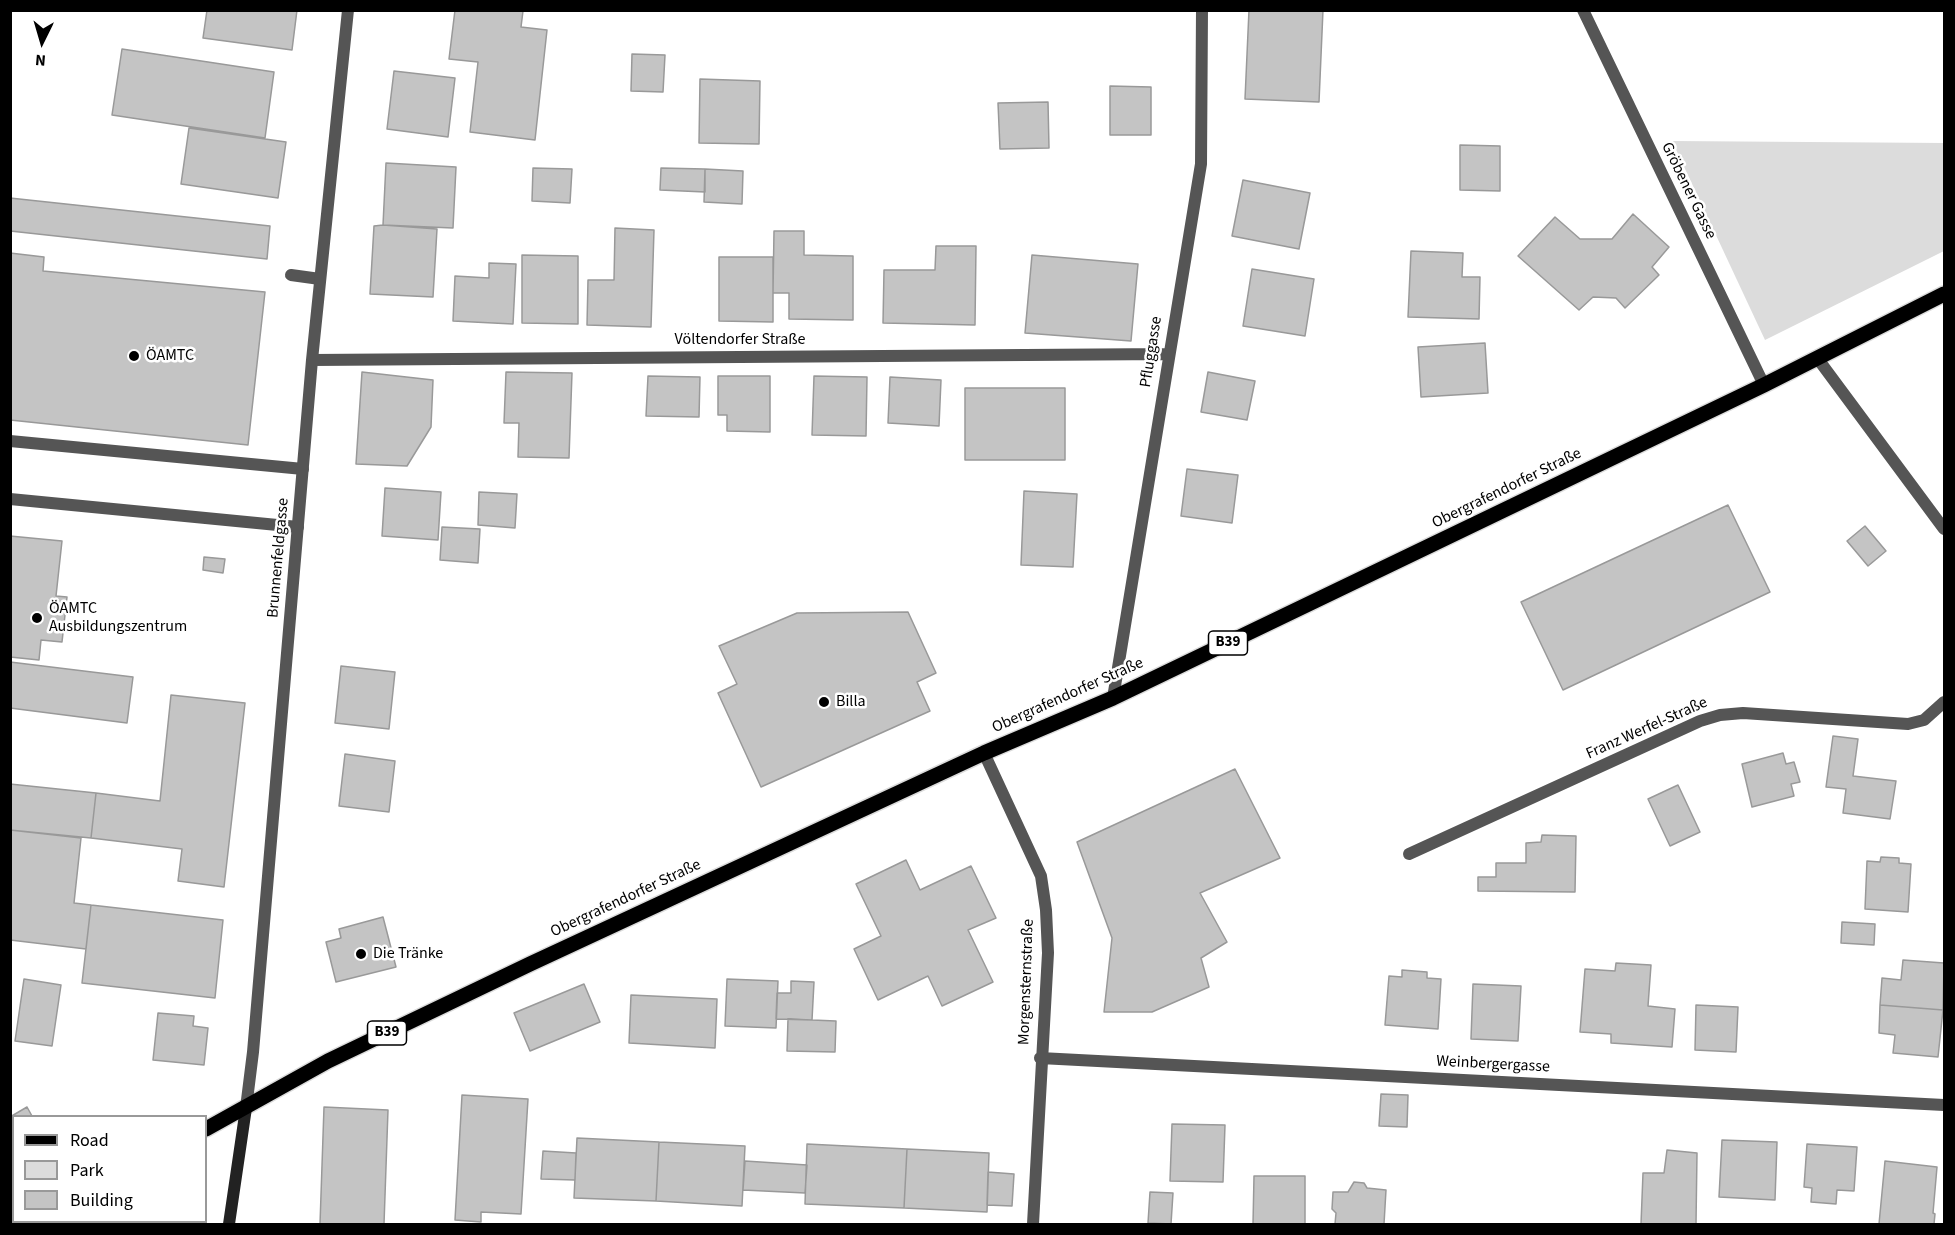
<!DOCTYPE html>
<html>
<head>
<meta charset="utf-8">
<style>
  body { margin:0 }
  #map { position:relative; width:1955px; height:1235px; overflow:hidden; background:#fff; font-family:"Source Sans 3",sans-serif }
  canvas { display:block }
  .frame { position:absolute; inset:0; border:12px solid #000; pointer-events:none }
  .legend { position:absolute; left:12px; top:1115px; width:195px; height:108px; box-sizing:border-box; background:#fff; border:2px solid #999; margin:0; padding:8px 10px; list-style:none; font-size:18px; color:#000 }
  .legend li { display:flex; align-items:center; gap:12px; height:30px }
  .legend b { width:30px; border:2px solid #999 }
  .north { position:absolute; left:12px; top:12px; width:60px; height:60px; -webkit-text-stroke:4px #fff; paint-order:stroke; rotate:185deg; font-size:16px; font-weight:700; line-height:24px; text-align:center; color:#000 }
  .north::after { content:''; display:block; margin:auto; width:21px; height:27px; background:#000; clip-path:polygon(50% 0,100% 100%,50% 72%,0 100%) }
</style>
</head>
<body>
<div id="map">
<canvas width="1955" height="1235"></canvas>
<div class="frame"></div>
<ul class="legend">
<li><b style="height:8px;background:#000"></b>Road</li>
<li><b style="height:16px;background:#dcdcdc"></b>Park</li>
<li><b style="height:16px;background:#c4c4c4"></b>Building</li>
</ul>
<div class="north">N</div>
</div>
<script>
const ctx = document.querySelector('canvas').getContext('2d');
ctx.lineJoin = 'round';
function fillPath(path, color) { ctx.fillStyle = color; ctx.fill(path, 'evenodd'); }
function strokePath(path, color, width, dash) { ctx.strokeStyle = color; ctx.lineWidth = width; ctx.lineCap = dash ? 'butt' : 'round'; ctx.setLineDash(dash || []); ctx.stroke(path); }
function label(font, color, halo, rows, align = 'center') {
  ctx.font = font + ' "Source Sans 3",sans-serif'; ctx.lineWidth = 5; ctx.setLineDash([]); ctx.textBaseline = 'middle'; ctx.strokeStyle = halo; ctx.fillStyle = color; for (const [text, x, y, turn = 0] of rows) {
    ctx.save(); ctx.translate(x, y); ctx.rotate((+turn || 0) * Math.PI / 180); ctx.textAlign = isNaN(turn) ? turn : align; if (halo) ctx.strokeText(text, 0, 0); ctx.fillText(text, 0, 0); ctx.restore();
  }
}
fillPath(new Path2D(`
  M1672 141 1944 143V251L1765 340Z`), '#dcdcdc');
const building = new Path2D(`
  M207 10H297L292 50 203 38Z
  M455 10 523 11 521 27 547 30 535 140 470 132 478 62 449 59Z
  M1249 10H1323L1319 102 1245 99Z
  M122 49 274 72 265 138 112 115Z
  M632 54 665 55 663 92 631 91Z
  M394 71 455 78 448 137 387 129Z
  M700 79 760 81 759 144 699 143Z
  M1110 86 1151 87V135H1110Z
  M1048 102 1049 148 1000 149 998 103Z
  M189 128 286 142 278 198 181 184Z
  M1460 145 1500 146V191L1460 190Z
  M386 163 456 167 453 228 383 225Z
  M533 168 572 169 570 203 532 201Z
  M661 168 705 169V192L660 190Z
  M705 169 743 171 742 204 704 202Z
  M1243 180 1310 193 1299 249 1232 236Z
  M10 198 270 226 267 259 10 231Z
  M1633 214 1669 247 1652 267 1659 275 1625 308 1616 298 1593 297 1579 310 1518 256 1555 217 1580 239H1612Z
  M383 225 437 229 433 297 370 294 374 226Z
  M615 228 654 230 651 327 587 325 588 280H614Z
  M774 231H804V255L853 256V320L789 319V293H773Z
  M936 246H976L975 325 883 323 884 270H935Z
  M1411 251 1463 253 1462 277H1480L1479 319 1408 317Z
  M10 253 44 257 43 271 265 292 248 445 10 420Z
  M522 255 578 256V324L522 323Z
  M1032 255 1138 264 1131 341 1025 333Z
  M719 257H773V322L719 321Z
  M489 263 516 264 513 324 453 321 455 276 489 278Z
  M1252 269 1314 279 1305 336 1243 326Z
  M1485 343 1488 393 1421 397 1418 347Z
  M362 372 433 380 431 427 407 466 356 464Z
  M506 372 572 373 569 458 518 457 519 423H504Z
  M1208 372 1255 381 1247 420 1201 412Z
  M648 376 700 377 699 417 646 416Z
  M718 376H770V432L727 431V415H718Z
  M814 376 867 377 866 436 812 435Z
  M890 377 941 380 939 426 888 423Z
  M965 388H1065V460H965Z
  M1187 469 1238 475 1232 523 1181 516Z
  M385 488 441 492 438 540 382 536Z
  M1024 491 1077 494 1073 567 1021 565Z
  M479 492 517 494 515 528 478 525Z
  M1728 505 1770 592 1563 690 1521 602Z
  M1865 526 1886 551 1868 566 1847 541Z
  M442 527 480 529 478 563 440 560Z
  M10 536 62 541 56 596 67 597 62 642 41 640 39 660 10 657Z
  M204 557 225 559 223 573 203 570Z
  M908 612 936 673 917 682 930 711 761 787 718 693 737 684 719 646 797 613Z
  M10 662 133 677 127 723 10 708Z
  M341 666 395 672 389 729 335 723Z
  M171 695 245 703 224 887 178 881 182 849 91 838 96 793 160 801Z
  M1833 736 1858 739 1853 776 1896 781 1890 819 1843 813 1846 789 1826 787Z
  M1783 753 1786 764 1794 762 1800 782 1791 784 1794 796 1752 807 1742 764Z
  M345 754 395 761 389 812 339 806Z
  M1235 769 1280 858 1200 893 1227 942 1201 958 1209 987 1152 1012H1104L1112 938 1077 842Z
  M10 784 96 793 91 838 10 830Z
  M1678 785 1700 832 1670 846 1648 799Z
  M10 830 81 838 74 903 91 905 86 949 10 940Z
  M1542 835 1576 836 1575 892 1478 891V877H1496V863H1526V843L1541 842Z
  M1881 857 1899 858V863L1911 864 1908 912 1865 909 1867 861 1880 862Z
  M906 860 920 890 971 866 996 918 968 930 993 982 942 1006 928 976 878 1000 854 949 881 936 856 884Z
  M91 905 223 920 215 998 82 983Z
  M383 917 396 967 336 982 326 942 341 938 339 929Z
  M1842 922 1875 924 1874 945 1841 943Z
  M1903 960 1944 963 1943 1010 1880 1005 1882 978 1901 980Z
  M1616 963 1651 965 1648 1006 1675 1009 1672 1047 1611 1043V1034L1580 1032 1585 969 1615 971Z
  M1402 970 1427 972V978L1441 979 1438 1029 1385 1025 1389 976 1402 977Z
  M24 979 61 985 52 1046 15 1041Z
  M727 979 778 981 776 1028 725 1026Z
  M791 981 814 982 812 1020 776 1019 777 993H791Z
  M584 984 600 1022 530 1051 514 1013Z
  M1473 984 1521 986 1518 1041 1471 1039Z
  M631 995 717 999 715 1048 629 1043Z
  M1696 1005 1738 1007 1736 1052 1695 1050Z
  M1880 1005 1943 1010 1938 1057 1893 1053 1895 1035 1879 1033Z
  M158 1013 194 1016 193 1026 208 1028 204 1065 153 1060Z
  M788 1019 836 1021 835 1052 787 1051Z
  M1381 1094 1408 1095 1407 1127 1379 1126Z
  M462 1095 528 1099 521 1214 481 1212V1222L455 1220Z
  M27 1107 32 1116H14V1166L10 1168V1117Z
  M324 1107 388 1110 384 1224H320Z
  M1172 1124 1225 1125 1223 1182 1170 1181Z
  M577 1138 659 1142 656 1201 574 1198Z
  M1722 1140 1777 1142 1775 1200 1719 1197Z
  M659 1142 745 1146 742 1206 656 1201Z
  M807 1144 907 1149 904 1208 805 1204Z
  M1807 1144 1857 1147 1854 1191 1837 1190 1836 1204 1811 1202 1812 1188 1804 1187Z
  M907 1149 989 1153 987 1212 904 1208Z
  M1667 1150 1697 1153 1696 1224H1641L1643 1173H1664Z
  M543 1151 576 1153 575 1180 541 1179Z
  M745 1161 807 1165 805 1193 743 1190Z
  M1885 1161 1937 1167 1933 1213 1935 1214 1934 1224H1879Z
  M988 1172 1014 1174 1012 1206 987 1205Z
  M1254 1176H1305V1224H1253Z
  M1354 1182 1364 1183 1367 1188 1386 1190 1384 1224H1335L1336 1213 1332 1209 1333 1192H1348Z
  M1150 1192 1173 1193 1171 1224 1148 1223Z`);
fillPath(building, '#c4c4c4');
strokePath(building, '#999', 1.5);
const primary = new Path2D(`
  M206 1129 328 1061 530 964 984 753 1113 698 1764 385 1944 294
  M159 1222 171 1224
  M28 1224 34 1222`);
strokePath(primary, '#dbdbdb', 18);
strokePath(new Path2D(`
  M291 275 320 279
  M10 441 303 469
  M10 499 298 527`), '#555', 12);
strokePath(new Path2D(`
  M1583 10 1764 385
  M1818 359 1944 529
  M312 360 1168 354
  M1113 698 1201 164 1202 10
  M984 753 1041 876 1046 910 1048 953 1033 1224
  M1409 854 1700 721 1720 715 1743 713 1908 724 1924 720 1944 702
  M1040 1058 1944 1105
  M246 1108 253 1052 312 360 348 10`), '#555', 12);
strokePath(new Path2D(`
  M229 1224 246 1108`), '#222', 12);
strokePath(primary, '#000', 15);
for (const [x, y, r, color] of [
  [134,356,6,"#000"],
  [37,618,6,"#000"],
  [824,702,6,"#000"],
  [361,954,6,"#000"]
]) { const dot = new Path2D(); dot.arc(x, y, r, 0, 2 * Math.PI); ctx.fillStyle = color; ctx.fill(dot); strokePath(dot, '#fff', 2); }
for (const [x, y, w] of [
  [1228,643,39],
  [387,1033,39]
]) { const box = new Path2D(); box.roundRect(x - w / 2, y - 12, w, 24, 4.5); ctx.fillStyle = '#fff'; ctx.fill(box); strokePath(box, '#000', 1.5); }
label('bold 15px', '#000', null, [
  ["B39",1228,643],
  ["B39",387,1033]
]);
label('16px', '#000', '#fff', [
  ["Gröbener Gasse",1688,191,64],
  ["Völtendorfer Straße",740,340],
  ["Pfluggasse",1152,352,-81],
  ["Obergrafendorfer Straße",1507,489,-26],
  ["Brunnenfeldgasse",279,558,-85],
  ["Obergrafendorfer Straße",1068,696,-24],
  ["Franz Werfel-Straße",1647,729,-24],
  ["Obergrafendorfer Straße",626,899,-25],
  ["Morgensternstraße",1027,982,-88],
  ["Weinbergergasse",1493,1065,3]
]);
label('16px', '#000', '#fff', [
  ["ÖAMTC",146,356],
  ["ÖAMTC",49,609],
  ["Ausbildungszentrum",49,627],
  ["Billa",836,702],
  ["Die Tränke",373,954]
], 'left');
</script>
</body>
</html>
